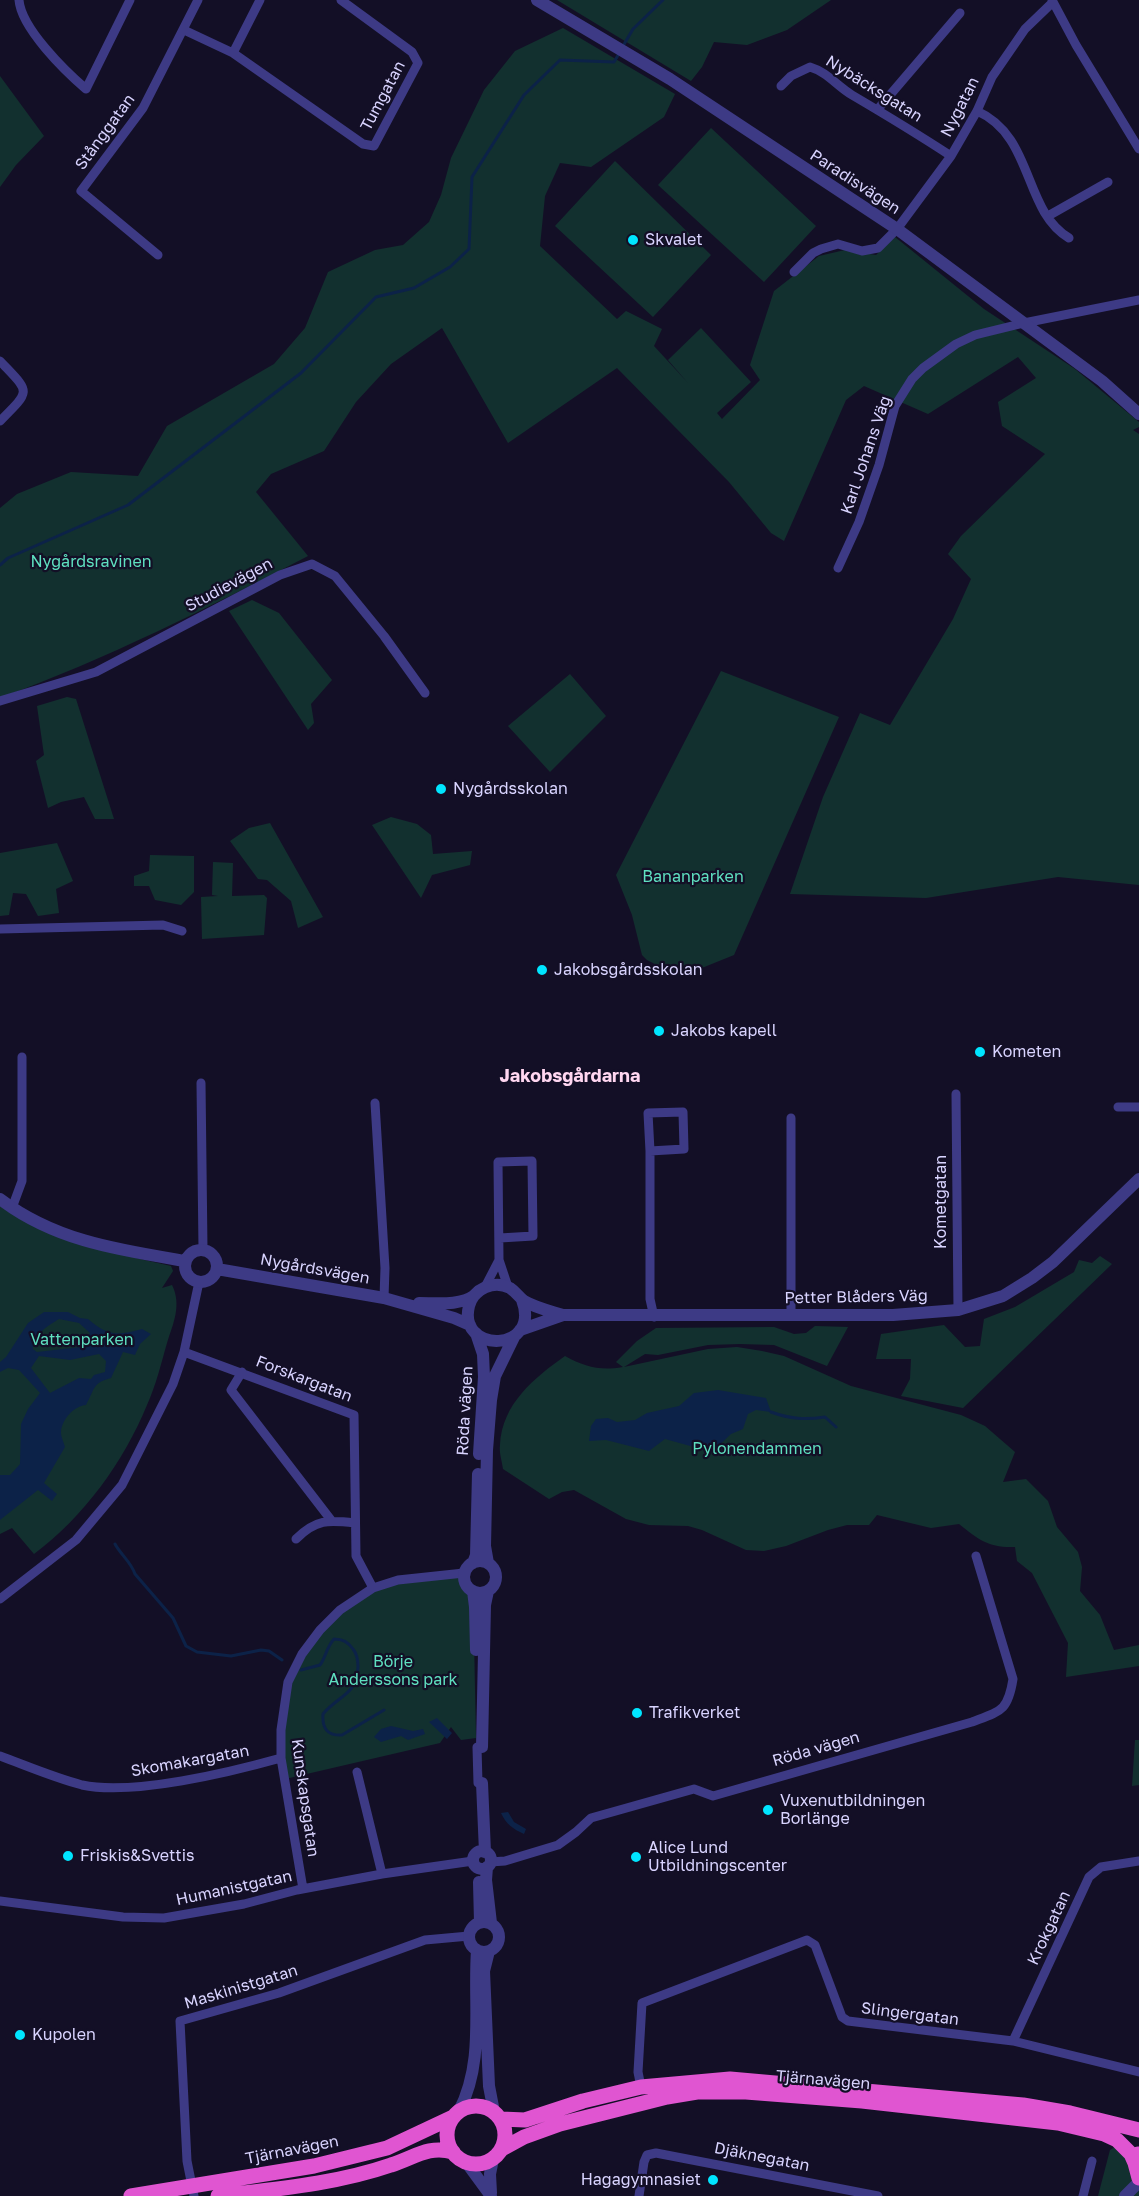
<!DOCTYPE html>
<html>
<head>
<meta charset="utf-8">
<style>
  body { margin:0 }
  canvas { display:block; background:#130f26 }
</style>
</head>
<body>
<canvas width="1139" height="2196"></canvas>
<script>
const ctx = document.querySelector('canvas').getContext('2d');
ctx.lineJoin = 'round';
function fillPath(path, color) { ctx.fillStyle = color; ctx.fill(path, 'evenodd'); }
function strokePath(path, color, width, dash) { ctx.strokeStyle = color; ctx.lineWidth = width; ctx.lineCap = dash ? 'butt' : 'round'; ctx.setLineDash(dash || []); ctx.stroke(path); }
function label(font, color, halo, rows, align = 'center') {
  ctx.font = font + ' "Golos Text",sans-serif'; ctx.lineWidth = 4.5; ctx.setLineDash([]); ctx.textBaseline = 'middle'; ctx.strokeStyle = halo; ctx.fillStyle = color; for (const [text, x, y, turn = 0] of rows) {
    ctx.save(); ctx.translate(x, y); ctx.rotate((+turn || 0) * Math.PI / 180); ctx.textAlign = isNaN(turn) ? turn : align; if (halo) ctx.strokeText(text, 0, 0); ctx.fillText(text, 0, 0); ctx.restore();
  }
}
fillPath(new Path2D(`
  M557 0H831L787 30 747 45 714 42 702 67 691 81Z
  M563 28 675 94 664 117 591 167 560 163 545 196 540 246 617 319 626 311 662 329 654 346 688 383 668 360 701 328 751 382 717 413 722 419 760 380 750 365 774 291 819 256 845 250 876 255 895 237 984 309 1075 369 1139 422V427L1133 430 1139 434V885L1058 877 926 898 790 894 823 797 860 713 890 725 953 619 971 579 948 554 961 536 1045 454 1002 426 998 402 1036 378 1018 357 928 414 864 386 846 400 784 541 771 533 729 482 617 368 508 443 442 328 391 364 356 402 324 451 271 474 256 492 308 556C208 608 106 659 0 698V508L17 494 71 472 138 476 167 426 274 364 305 328 328 272 375 250 403 245 429 222 441 195 451 158 484 90 515 51Z
  M0 76 44 136 16 165 0 187Z
  M711 128 816 226 764 282 658 185Z
  M615 161 711 255 653 317 555 226Z
  M252 600 279 613 332 680 311 704 314 723 308 730 229 611Z
  M721 671 839 717 734 955 682 976 676 975 647 960 642 955 632 915 616 875Z
  M570 674 606 716 550 772 508 726Z
  M67 697 76 699 114 819H95L84 797 61 802 48 808 36 761 44 755 37 706Z
  M391 817 417 824 431 835 433 854 472 851 470 865 432 875 421 898 372 825Z
  M270 823 323 917 298 928 291 901 267 880 258 879 230 841 249 828Z
  M57 843 73 881 56 889 59 913 38 916 26 894 13 893 9 915 0 916V853Z
  M150 855 194 856V892L181 905 155 900 149 886H134V876L149 871Z
  M213 862 233 863 232 896 264 895 267 898 264 935 202 939 201 897 218 896 212 895Z
  M0 1206C41 1236 121 1255 171 1266L173 1271 162 1288 172 1285C182 1305 173 1324 167 1343 161 1364 156 1385 147 1405 124 1461 84 1517 34 1554L12 1528 0 1534Z
  M1100 1256 1112 1264 963 1408 901 1396 910 1379 911 1359H876L881 1334 944 1325 965 1347 980 1346 984 1319 1015 1307 1074 1272 1079 1260 1092 1263Z
  M815 1326 848 1327 827 1366 774 1345 740 1344 708 1345 658 1355 645 1354 624 1367 708 1349 737 1347 762 1351 784 1356 851 1386 961 1415 985 1426 1015 1452 1003 1482 1026 1479 1048 1501 1057 1527 1078 1552 1082 1567 1080 1591 1100 1615 1114 1650 1139 1645V1666L1066 1677 1068 1643 1032 1573 1017 1561 1015 1547C989 1548 979 1540 959 1524L931 1528 877 1515 869 1525H847L828 1530 786 1546 764 1551 746 1550 702 1530 688 1526 649 1525 626 1519 574 1490 562 1492 549 1499 503 1469C502 1461 499 1453 500 1445 502 1404 534 1378 565 1356 585 1367 600 1371 623 1367L616 1362 637 1341 656 1328 774 1327 794 1334 806 1333Z
  M464 1573 466 1585 473 1591 476 1738 461 1740 451 1727 440 1743 285 1779 281 1758 288 1682 320 1630 373 1588Z
  M1135 1740H1139V1785L1132 1786Z
  M1118 2145 1139 2184V2196H1098L1110 2150Z`), '#12302f');
fillPath(new Path2D(`
  M44 1312H68L80 1318 88 1319C107 1336 118 1336 142 1329L151 1334 140 1344 135 1355 123 1352 111 1378C92 1383 95 1389 86 1405 74 1406 61 1420 61 1433 61 1437 64 1443 65 1447L44 1483 57 1494 52 1501 38 1490 0 1520V1475H10L20 1464 21 1424 28 1409 40 1393 19 1370 8 1368 0 1372V1362L6 1357 28 1323ZM59 1319 79 1323 90 1333 81 1347 37 1352 33 1349C33 1334 48 1326 59 1319ZM99 1354 106 1361 105 1372 94 1375 91 1379 79 1378 50 1393 31 1368 39 1356 70 1360Z
  M718 1390 766 1398 771 1412 756 1410 748 1414 743 1429 731 1434 712 1452 665 1439 649 1451 606 1440 589 1441 591 1426 596 1419 608 1418 617 1422 635 1420 647 1413 679 1406 694 1393Z
  M437 1718 452 1733 447 1739 429 1722Z
  M391 1726 413 1731 423 1729 425 1734 408 1740 401 1736 381 1742 374 1737 381 1729Z
  M508 1812 514 1822 526 1829 524 1834C513 1829 506 1824 501 1813Z`), '#0c2248');
strokePath(new Path2D(`
  M623 46 633 29 663 0
  M0 565 8 558 128 505 301 373 376 297 414 288 450 267 469 249 472 177 524 95 560 60 614 62 620 52
  M771 1412C790 1419 805 1420 825 1417L836 1427
  M115 1544C121 1555 131 1562 135 1574L173 1618 186 1646 197 1652 231 1656 261 1650 269 1651 282 1660
  M301 1670 320 1665C326 1657 326 1648 334 1639 343 1639 348 1642 353 1649 357 1654 358 1661 358 1667 357 1695 339 1695 323 1714 322 1728 327 1736 342 1735L384 1710`), '#0c2248', 3);
strokePath(new Path2D(`
  M19 0C21 28 65 71 86 89L130 0
  M1052 0 1076 45 1139 149
  M184 30 233 53 363 144 374 146 418 63 412 52 341 0
  M233 53 260 0
  M781 86 791 76 810 67C827 72 837 86 852 95 886 115 919 135 951 156
  M878 109 960 13
  M977 111C1034 136 1023 211 1069 238
  M1048 216 1108 182
  M158 255 81 191 143 108 198 0
  M794 272 813 253 821 249 838 244 862 251 878 248 897 229 951 156 977 111 992 77 1025 29 1053 2
  M0 361C30 393 32 389 0 421
  M838 568 859 522 879 465 895 406 912 379 923 368 956 344 975 335 1024 323 1139 300
  M0 701 96 672 280 575 312 564 335 576 384 636 425 693
  M0 929 163 925 182 931
  M201 1083 203 1249
  M956 1094 958 1310
  M375 1103 385 1268 384 1298
  M1118 1107H1139
  M791 1118V1314
  M650 1151 648 1113 683 1112 684 1149 650 1151V1299L654 1317
  M12 1208 22 1181V1057
  M500 1238 533 1236 532 1161 498 1162 499 1260 508 1287
  M485 1287 499 1260
  M184 1352 354 1415 356 1556 373 1588
  M242 1372 231 1390 331 1520
  M296 1539C316 1519 328 1520 355 1523
  M0 1599 76 1540 122 1485 173 1384 184 1352 199 1282
  M477 1747 478 1783
  M0 1756C27 1766 55 1778 82 1785 133 1796 231 1772 281 1758
  M357 1772 382 1874
  M490 1862 505 1861 558 1845 576 1832 591 1818 694 1789 713 1796 972 1722C1001 1711 1008 1711 1013 1679L976 1556
  M303 1889 281 1758V1730L288 1682 302 1654 320 1630 340 1610 373 1588 398 1580 464 1573
  M0 1901 123 1917 164 1918 244 1904 297 1890 382 1874 473 1861
  M1013 2041 1089 1877 1101 1867 1139 1861
  M641 2087 638 2072 642 2003 807 1940 815 1945 842 2017 848 2021 1013 2041 1139 2072
  M194 2196 187 2161 180 2021 279 1993 425 1940 469 1936
  M639 2196 644 2162 647 2155 656 2153 878 2196
  M1083 2196 1092 2161`), '#3d3a85', 9);
strokePath(new Path2D(`
  M537 0 670 79 897 229 1102 381 1139 414
  M0 1199C55 1241 119 1250 185 1261
  M185 1266a16 16 0 1 1 32 0a16 16 0 1 1-32 0Z
  M217 1269 384 1298 454 1318 470 1325
  M522 1300C542 1353 457 1354 469 1306 474 1288 494 1280 510 1288 516 1292 519 1297 524 1301 536 1308 550 1311 563 1315H893L958 1310 1003 1296 1032 1278 1053 1262 1139 1179
  M419 1303C437 1303 460 1306 475 1295
  M520 1330 563 1315
  M476 1333 483 1354 484 1377 479 1454
  M464 1577a16 16 0 1 1 32 0a16 16 0 1 1-32 0Z
  M473 1563 476 1555 478 1474
  M488 1563 485 1546 487 1450 491 1400 495 1376 514 1337
  M473 1591 475 1607 476 1650
  M482 1747 485 1605 488 1591
  M482 1783 485 1852
  M473 1860a9 9 0 1 1 18 0a9 9 0 1 1-18 0Z
  M487 1867 486 1880 491 1923
  M479 1882 480 1922
  M469 1937a15 15 0 1 1 30 0a15 15 0 1 1-30 0Z
  M489 1951 484 1971 489 2086 494 2112
  M459 2111C485 2061 473 2005 477 1950
  M466 2162 491 2196
  M491 2193 490 2174 493 2159
  M1125 2196 1139 2182`), '#3d3a85', 12);
strokePath(new Path2D(`
  M447 2135a29 29 0 1 1 58 0a29 29 0 1 1-58 0Z
  M501 2119 525 2120 583 2101 641 2087 730 2079 1023 2105 1070 2113 1139 2130
  M502 2149 524 2137 560 2124 667 2097 697 2092H746L862 2101 1058 2123 1104 2134 1117 2140 1131 2154 1135 2163
  M1138 2154 1135 2163 1139 2178
  M131 2196 314 2166 387 2148 453 2117
  M218 2196C276 2189 336 2184 391 2165 414 2158 428 2145 453 2152`), '#e055d1', 15);
for (const [x, y, r, color] of [
  [633,240,6,"#00e5ff"],
  [441,789,6,"#00e5ff"],
  [542,970,6,"#00e5ff"],
  [659,1031,6,"#00e5ff"],
  [980,1052,6,"#00e5ff"],
  [637,1713,6,"#00e5ff"],
  [768,1810,6,"#00e5ff"],
  [68,1856,6,"#00e5ff"],
  [636,1857,6,"#00e5ff"],
  [20,2035,6,"#00e5ff"],
  [713,2180,6,"#00e5ff"]
]) { const dot = new Path2D(); dot.arc(x, y, r, 0, 2 * Math.PI); ctx.fillStyle = color; ctx.fill(dot); strokePath(dot, '#130f26', 2); }
label('16px', '#d9d4ff', '#130f26', [
  ["Nybäcksgatan",874,89,32],
  ["Tumgatan",383,96,-62],
  ["Nygatan",960,107,-63],
  ["Stånggatan",105,132,-54],
  ["Paradisvägen",855,182,33],
  ["Karl Johans Väg",866,455,-71],
  ["Studievägen",229,585,-28],
  ["Kometgatan",941,1202,-90],
  ["Nygårdsvägen",315,1269,10],
  ["Petter Blåders Väg",856,1297,-1],
  ["Forskargatan",304,1379,21],
  ["Röda vägen",465,1411,-87],
  ["Röda vägen",816,1749,-16],
  ["Skomakargatan",190,1761,-10],
  ["Kunskapsgatan",305,1798,82],
  ["Humanistgatan",234,1888,-12],
  ["Krokgatan",1049,1928,-65],
  ["Maskinistgatan",241,1987,-17],
  ["Slingergatan",910,2014,7],
  ["Tjärnavägen",823,2080,5],
  ["Tjärnavägen",292,2150,-11],
  ["Djäknegatan",762,2157,11]
]);
label('16px', '#d9d4ff', '#130f26', [
  ["Skvalet",645,240],
  ["Nygårdsskolan",453,789],
  ["Jakobsgårdsskolan",554,970],
  ["Jakobs kapell",671,1031],
  ["Kometen",992,1052],
  ["Trafikverket",649,1713],
  ["Vuxenutbildningen",780,1801],
  ["Borlänge",780,1819],
  ["Alice Lund",648,1848],
  ["Utbildningscenter",648,1866],
  ["Friskis&Svettis",80,1856],
  ["Kupolen",32,2035],
  ["Hagagymnasiet",701,2180,"right"]
], 'left');
label('16px', '#5fe0c0', '#130f26', [
  ["Nygårdsravinen",91,562],
  ["Bananparken",693,877],
  ["Vattenparken",82,1340],
  ["Pylonendammen",757,1449],
  ["Börje",393,1662],
  ["Anderssons park",393,1680]
]);
label('bold 18px', '#ffd6f0', '#130f26', [
  ["Jakobsgårdarna",570,1076]
]);
</script>
</body>
</html>
